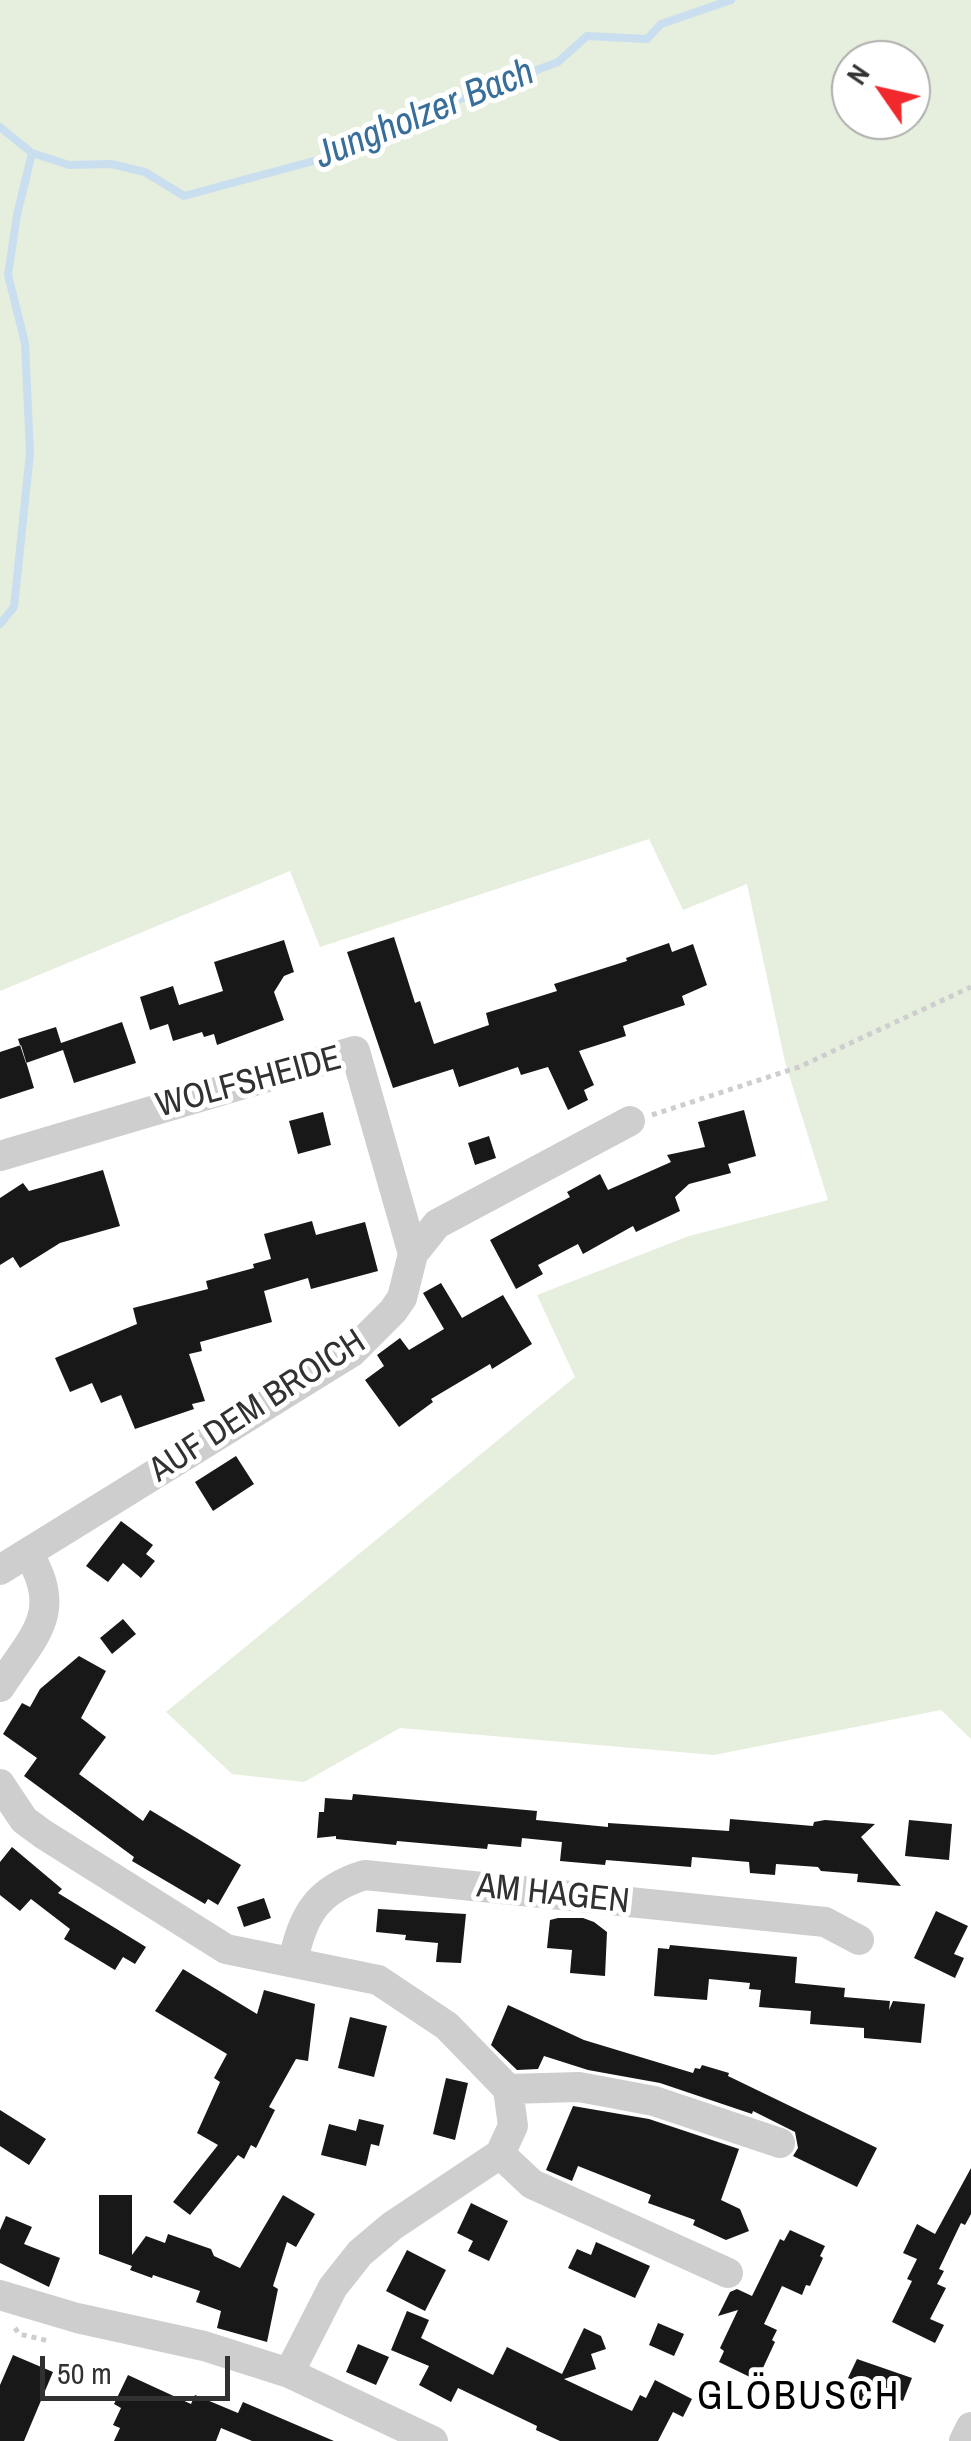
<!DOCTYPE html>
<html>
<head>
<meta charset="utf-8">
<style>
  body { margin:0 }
  #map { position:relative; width:971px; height:2441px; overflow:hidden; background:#fff; font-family:"Archivo Narrow",sans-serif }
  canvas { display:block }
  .north { position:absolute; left:831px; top:40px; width:100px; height:100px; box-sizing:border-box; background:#fff; border:2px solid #adadad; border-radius:50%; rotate:304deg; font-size:28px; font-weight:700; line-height:40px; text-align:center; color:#313131 }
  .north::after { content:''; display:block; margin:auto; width:35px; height:45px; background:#f2292c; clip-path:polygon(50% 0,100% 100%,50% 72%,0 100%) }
  .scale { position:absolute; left:40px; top:2356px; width:190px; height:45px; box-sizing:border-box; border:5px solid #313131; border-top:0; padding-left:12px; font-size:30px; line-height:35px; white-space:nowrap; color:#313131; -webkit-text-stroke:8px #fff; paint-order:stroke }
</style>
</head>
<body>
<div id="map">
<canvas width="971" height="2441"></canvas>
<div class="north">N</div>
<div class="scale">50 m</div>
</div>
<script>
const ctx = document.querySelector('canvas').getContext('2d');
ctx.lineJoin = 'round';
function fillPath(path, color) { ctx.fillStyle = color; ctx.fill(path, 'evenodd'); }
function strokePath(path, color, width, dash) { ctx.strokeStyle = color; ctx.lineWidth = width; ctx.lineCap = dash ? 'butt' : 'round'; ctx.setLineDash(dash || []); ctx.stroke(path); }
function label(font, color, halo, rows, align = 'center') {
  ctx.font = font + ' "Archivo Narrow",sans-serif'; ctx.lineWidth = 10; ctx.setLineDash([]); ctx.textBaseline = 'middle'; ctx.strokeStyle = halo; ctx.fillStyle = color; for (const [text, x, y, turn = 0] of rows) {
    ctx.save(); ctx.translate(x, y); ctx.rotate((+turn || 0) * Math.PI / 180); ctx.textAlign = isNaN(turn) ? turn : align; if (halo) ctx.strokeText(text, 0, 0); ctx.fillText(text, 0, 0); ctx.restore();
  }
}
fillPath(new Path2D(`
  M0 0H971V1739L941 1710 714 1755 400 1728 304 1782 232 1774 166 1712 575 1377 537 1295 689 1236 828 1200 785 1062 747 884 683 910 649 839 320 947 290 871 0 991ZM911 60V120H851V60Z`), '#e6eede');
strokePath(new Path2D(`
  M0 127 32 153 69 165 111 164 145 172 184 196 369 146 455 101 558 62 587 36 647 39 661 24 731 0
  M0 624 14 607 30 453 25 343 8 275 17 215 32 153`), '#c9deef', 8);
fillPath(new Path2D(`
  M394 937 415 1003 420 1001 434 1044 489 1025 486 1013 557 991 554 984 627 961 626 958 669 943 672 952 693 944 707 985 682 996 685 1005 623 1026 626 1036 579 1051 594 1085 584 1090 588 1100 568 1110 548 1067 521 1075 518 1067 459 1087 453 1069 393 1088 347 952Z
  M284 940 294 972 284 976 274 992 284 1020 217 1045 214 1034 204 1037 202 1032 173 1041 168 1024 150 1030 140 997 173 986 179 1005 223 991 214 962Z
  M122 1022 136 1063 74 1083 63 1050 26 1063 18 1039 56 1027 61 1043Z
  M21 1045 34 1088 0 1099V1052Z
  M744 1110 756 1156 728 1164 731 1173 689 1184 675 1197 680 1211 636 1232 633 1226 583 1254 578 1244 538 1265 543 1274 516 1289 490 1240 570 1197 567 1192 600 1174 608 1190 671 1162 667 1155 705 1147 698 1122Z
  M323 1112 331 1145 298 1154 289 1121Z
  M489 1136 496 1158 475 1165 468 1143Z
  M103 1170 120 1226 60 1243 20 1268 13 1257 0 1265V1198L23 1183 29 1191Z
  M312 1221 316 1235 365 1222 378 1271 311 1289 308 1278 264 1291 272 1322 200 1342 202 1351 189 1354 205 1401 192 1404 194 1409 135 1429 121 1395 101 1403 92 1383 70 1392 55 1358 137 1324 133 1308 208 1289 206 1281 254 1268 253 1264 271 1259 264 1234Z
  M441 1283 462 1318 503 1295 532 1344 492 1369 490 1364 431 1399 433 1402 399 1427 365 1380 384 1366 377 1355 400 1338 409 1350 444 1329 423 1293Z
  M236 1456 254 1484 213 1511 195 1482Z
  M121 1521 153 1545 146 1554 155 1561 141 1578 123 1563 108 1582 86 1566Z
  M123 1619 136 1634 112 1654 100 1638Z
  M79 1656 106 1671 81 1718 106 1737 79 1774 143 1821 150 1810 241 1865 218 1905 208 1899 205 1904 132 1861 134 1857 24 1776 37 1758 3 1734 22 1703 30 1707 40 1689Z
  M353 1794 537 1811 536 1820 608 1827V1823L729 1831 730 1819 813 1826 814 1822 825 1820 875 1824 861 1837 901 1886 857 1882 858 1874 821 1871 818 1867 776 1864 775 1875 750 1873 749 1862 692 1857 691 1867 606 1860 605 1865 560 1861 562 1842 522 1838 521 1847 488 1844 487 1849 397 1841 396 1845 336 1839V1836L317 1838 319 1812H324L325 1798 352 1800Z
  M909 1820 952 1824 949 1860 905 1856Z
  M12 1847 62 1889 58 1893 146 1947 135 1964 123 1957 115 1970 64 1939 70 1929 31 1899 20 1911 0 1895V1862Z
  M264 1898 271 1918 244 1927 237 1907Z
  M378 1909 466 1914 461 1963 436 1962 438 1943 405 1940 406 1935 376 1932Z
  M936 1911 968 1926 954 1954 964 1958 955 1978 914 1958Z
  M558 1918H583L594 1922 607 1932 605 1976 570 1973 572 1950 547 1948 550 1920Z
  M670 1945 797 1957 795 1983 845 1988 844 1997 890 2001 889 2010 893 2001 925 2004 921 2043 864 2038V2028L810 2024 811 2011 759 2007 761 1990 749 1989 750 1983 709 1979 707 2000 654 1996 658 1948 669 1949Z
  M183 1969 257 2014 264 1990 315 2004 308 2061 296 2059 269 2107 275 2110 256 2148 251 2145 244 2159 238 2155 190 2215 173 2202 218 2145 197 2133 220 2082 214 2078 227 2054 155 2011Z
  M508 2005 584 2040 693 2073 695 2068 700 2069 702 2065 729 2073 728 2076 877 2148 857 2187 793 2156 798 2148 795 2132 753 2111 752 2114 660 2083 588 2070 544 2056 538 2069 517 2070 491 2045Z
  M350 2017 387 2026 374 2077 338 2068Z
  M446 2078 468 2083 455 2140 433 2134Z
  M573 2106 649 2119 739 2149 721 2200 740 2209 749 2231 726 2240 693 2225 695 2220 648 2203 651 2195 578 2166 572 2181 546 2170Z
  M0 2110 46 2139 29 2165 0 2146Z
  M359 2119 384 2125 379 2146 371 2144 366 2166 321 2155 329 2124 356 2131Z
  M971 2168V2214L965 2225 961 2223 939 2269 944 2271 937 2284 946 2288 930 2319 944 2325 935 2343 892 2322 912 2281 907 2279 917 2259 903 2253 917 2224 935 2234Z
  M99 2195H132V2255L146 2236 165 2243 168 2234 211 2249 214 2256 240 2268 283 2195 315 2214 296 2247 287 2242 273 2286 278 2289 267 2342 217 2328 221 2311 196 2302 200 2291 153 2275 152 2278 130 2270 132 2266 99 2254Z
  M471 2203 508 2221 489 2261 468 2251 473 2241 457 2233Z
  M6 2216 32 2227 24 2244 60 2258 49 2287 0 2263V2230Z
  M790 2230 825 2246 820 2256 823 2258 810 2286 806 2285 802 2295 782 2286 764 2324 777 2330 772 2340 775 2342 762 2370 759 2368 754 2379 719 2362 724 2351 720 2348 738 2310 718 2316 730 2292 737 2289 752 2296 780 2239 784 2241Z
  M596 2242 650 2266 635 2298 568 2268 577 2249 591 2255Z
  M407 2250 446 2270 425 2311 386 2291Z
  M407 2311 429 2320 421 2338 493 2375 507 2347 562 2374 584 2328 601 2336 606 2349 591 2354 596 2369 564 2379 632 2411 640 2395 646 2398 655 2380 692 2399 683 2417 673 2412 658 2441H560L536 2430 537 2426 458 2388 451 2402 419 2385 429 2366 391 2350Z
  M658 2323 684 2334 674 2356 649 2345Z
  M358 2344 389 2357 376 2385 346 2372Z
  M13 2355 53 2372 24 2441H0V2385Z
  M857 2359 912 2378 903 2401 886 2394 880 2409 850 2396 856 2381 848 2378Z
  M128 2375 191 2404 195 2395 238 2413 243 2402 334 2441H252L221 2428 216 2441H114L120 2428 113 2425 121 2408 114 2404Z`), '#181818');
strokePath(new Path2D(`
  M652 1115 799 1067 971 987
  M15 2328 19 2334 49 2341`), '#cecece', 5, [5, 5]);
strokePath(new Path2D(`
  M0 1156 355 1051 413 1254
  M0 1570 352 1352 393 1311 402 1298 413 1254 437 1224 630 1121
  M0 1687C33 1636 65 1613 28 1553
  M0 1784 24 1820 43 1834 226 1949 378 1980 447 2026 508 2089 513 2126 500 2154 392 2226 360 2253 333 2287 289 2373
  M293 1962C302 1915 318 1889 365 1875L825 1922 859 1940
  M508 2089 579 2087 654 2101 780 2143
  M500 2154 532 2184 728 2273
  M0 2295 77 2318 204 2346 289 2373 433 2441
  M964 2441 971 2427`), '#cecece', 30);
label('35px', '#313131', '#fff', [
  ["WOLFSHEIDE",249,1083,-15],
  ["AUF DEM BROICH",258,1407,-33],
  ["AM HAGEN",553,1895,6]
]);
label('italic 38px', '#386e9a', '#fff', [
  ["Jungholzer Bach",425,115,-22]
]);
ctx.letterSpacing = '2.5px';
label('40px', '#000', '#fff', [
  ["GLÖBUSCH",799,2398]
]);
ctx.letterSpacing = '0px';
</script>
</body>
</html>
